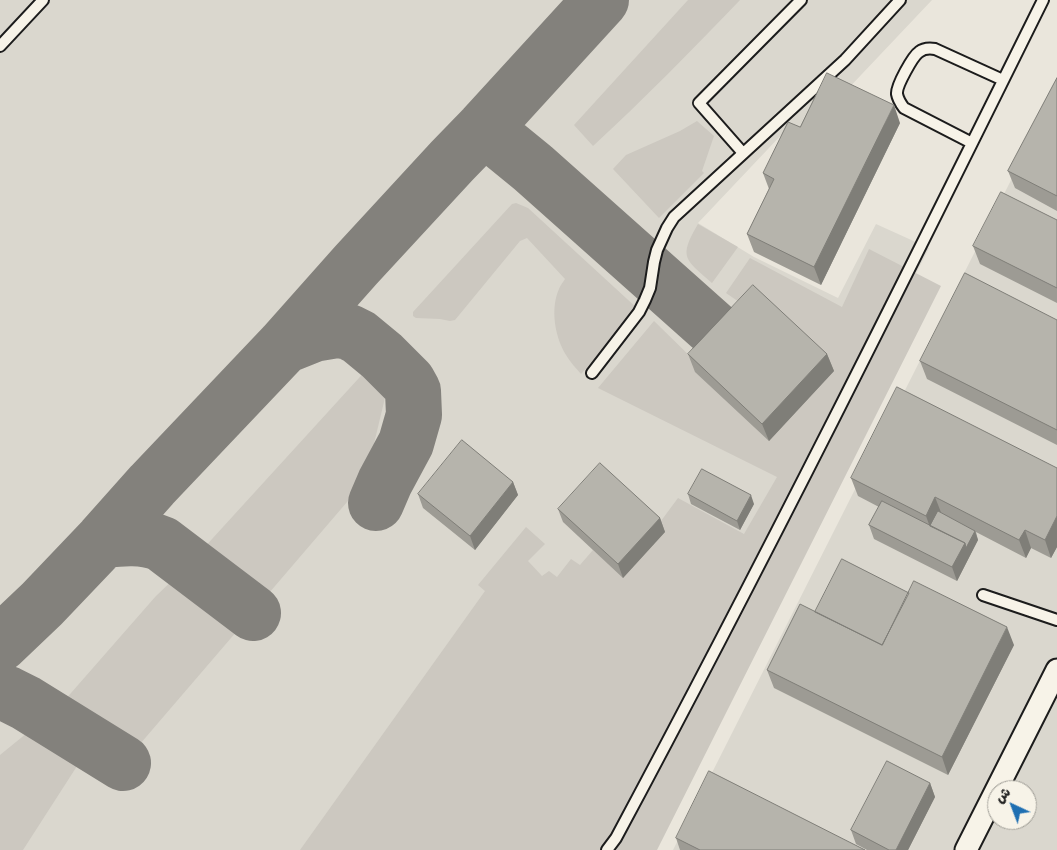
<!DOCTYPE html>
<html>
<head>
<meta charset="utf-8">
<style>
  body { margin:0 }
  #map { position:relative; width:1057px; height:850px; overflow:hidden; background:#eae6dc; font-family:Mali,"Playpen Sans Arabic",sans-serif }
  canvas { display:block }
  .north { position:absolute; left:987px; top:780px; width:50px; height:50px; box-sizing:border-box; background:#f7f3e8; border:1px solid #9f9d96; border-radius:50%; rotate:317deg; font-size:14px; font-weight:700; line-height:20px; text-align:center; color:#1c1c1c }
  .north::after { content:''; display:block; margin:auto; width:18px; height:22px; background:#1f6fb2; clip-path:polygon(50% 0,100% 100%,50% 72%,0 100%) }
</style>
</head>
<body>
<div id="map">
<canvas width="1057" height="850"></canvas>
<div class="north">ش</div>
</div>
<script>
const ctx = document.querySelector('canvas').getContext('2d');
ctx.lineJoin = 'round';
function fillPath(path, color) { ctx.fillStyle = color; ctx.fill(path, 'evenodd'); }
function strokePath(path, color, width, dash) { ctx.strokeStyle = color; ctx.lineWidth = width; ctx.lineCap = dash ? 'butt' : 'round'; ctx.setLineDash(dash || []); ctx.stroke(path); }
fillPath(new Path2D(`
  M0 0H932L844 93 797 139 785 131 698 223 754 257 838 298 876 224 929 248 768 562 616 850H0Z
  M1057 89V850H673ZM997 790H1027V820H997Z`), '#dad7ce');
fillPath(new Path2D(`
  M688 0H740C692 50 644 99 593 146L574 125Z
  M697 121 714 136 702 171 704 173 659 218 613 169 626 155 680 131Z
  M516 203 528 208 639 310 581 374C576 368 570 362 566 355 555 337 550 309 559 289 560 286 563 282 565 279L527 238 520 241 455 320 450 321 440 319 416 318 413 316V312L512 204Z
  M698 224 738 247 712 283C685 259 678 258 698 224Z
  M869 249 941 286 657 850H300L485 591 478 585 526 527 545 544 528 561 542 576 549 571 557 577 571 559 580 565 593 550 623 577 665 532 658 525 678 498 744 534 777 477 598 388 654 321 700 366 752 311 726 293 750 258 842 307Z
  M372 365 388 372 390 377 365 481 263 600 202 550 369 367Z
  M181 574 243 624 134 751 68 713 64 707V701L156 596 178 575Z
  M38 728 50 733 114 775 108 782 79 763 23 850H0V755L27 733Z`), '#ccc8c0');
strokePath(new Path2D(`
  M484 128 533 168 716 331
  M284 346 314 334 338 330 349 332 359 337 382 356 408 382 413 391 414 415 406 443 385 482 376 503
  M103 540C123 538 143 536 162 544L253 613
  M0 644 42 604 103 540 152 485 284 346 356 265 452 161 484 128 601 0
  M0 691 8 694 26 703 123 763`), '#83817c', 56);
const service = new Path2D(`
  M0 46 43 0
  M972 143 904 108C901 104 898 100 897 94 896 86 913 56 919 52 924 48 929 48 935 49L1003 80
  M743 153 699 103 801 0
  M592 373 639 312 645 300 650 288 654 262 657 250 667 228 674 217 845 60 900 0
  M983 595 1057 620
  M607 850 616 838C764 562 904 281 1043 0`);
const minor = new Path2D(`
  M966 850 1057 670`);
strokePath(service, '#1c1c1c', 14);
strokePath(minor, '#1c1c1c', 25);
strokePath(service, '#f7f3e8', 10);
strokePath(minor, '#f7f3e8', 21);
fillPath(new Path2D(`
  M1057 78V211L1015 188 1008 171Z
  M900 123 821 285 754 252 747 234 769 189 763 173 800 127Z
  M1057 220V303L980 264 973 246Z
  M1057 320V445L927 379 920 361Z
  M688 354H827L834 371 769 441 695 372Z
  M1057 468V547L1051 558 1031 548 1026 558 976 532 978 540 957 581 874 539 869 525 879 507 858 496 851 478Z
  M513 482 518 495 475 550 423 508 418 494Z
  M688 494 754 504 740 530 691 504Z
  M558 509 660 518 665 532 623 578 563 522Z
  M815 612 1014 645 948 775 774 688 767 670Z
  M930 783 935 797 908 850H867L856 844 851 830Z
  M676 838 865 850H680Z`), '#9d9b94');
fillPath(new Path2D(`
  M894 105 900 123 821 285 814 267Z
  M827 354 834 371 769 441 762 424Z
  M513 482 518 495 475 550 470 536Z
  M751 495 754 504 740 530 737 521Z
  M935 497 942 515 931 530 926 516Z
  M1057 516V547L1051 558 1045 540Z
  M660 518 665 532 623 578 618 564Z
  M1025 530 1031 548 1026 558 1019 540Z
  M975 531 978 540 957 581 952 567 965 543Z
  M1007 627 1014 645 948 775 942 757Z
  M930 783 935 797 908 850H896Z`), '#7f7e78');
const building = new Path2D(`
  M827 73 894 105 814 267 747 234 774 179 763 173 788 122 800 127Z
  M1057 78V196L1008 171Z
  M1001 192 1057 220V288L973 246Z
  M965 273 1057 320V430L920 361Z
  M753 285 827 354 762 424 688 354Z
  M897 387 1057 468V516L1045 540 1025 530 1019 540 935 497 926 516 851 478Z
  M462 440 513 482 470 536 418 494Z
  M600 463 660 518 618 564 558 509Z
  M702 469 751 495 737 521 688 494Z
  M882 501 965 543 952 567 869 525Z
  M938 511 975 531 966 548 965 543 930 526Z
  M842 559 909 593 882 645 815 612Z
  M914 581 1007 627 942 757 767 670 800 604 882 645Z
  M887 761 930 783 896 850H889L851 830Z
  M709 771 865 850H700L676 838Z`);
fillPath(building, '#b6b4ac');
strokePath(building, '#7f7e78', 1);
</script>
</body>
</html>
